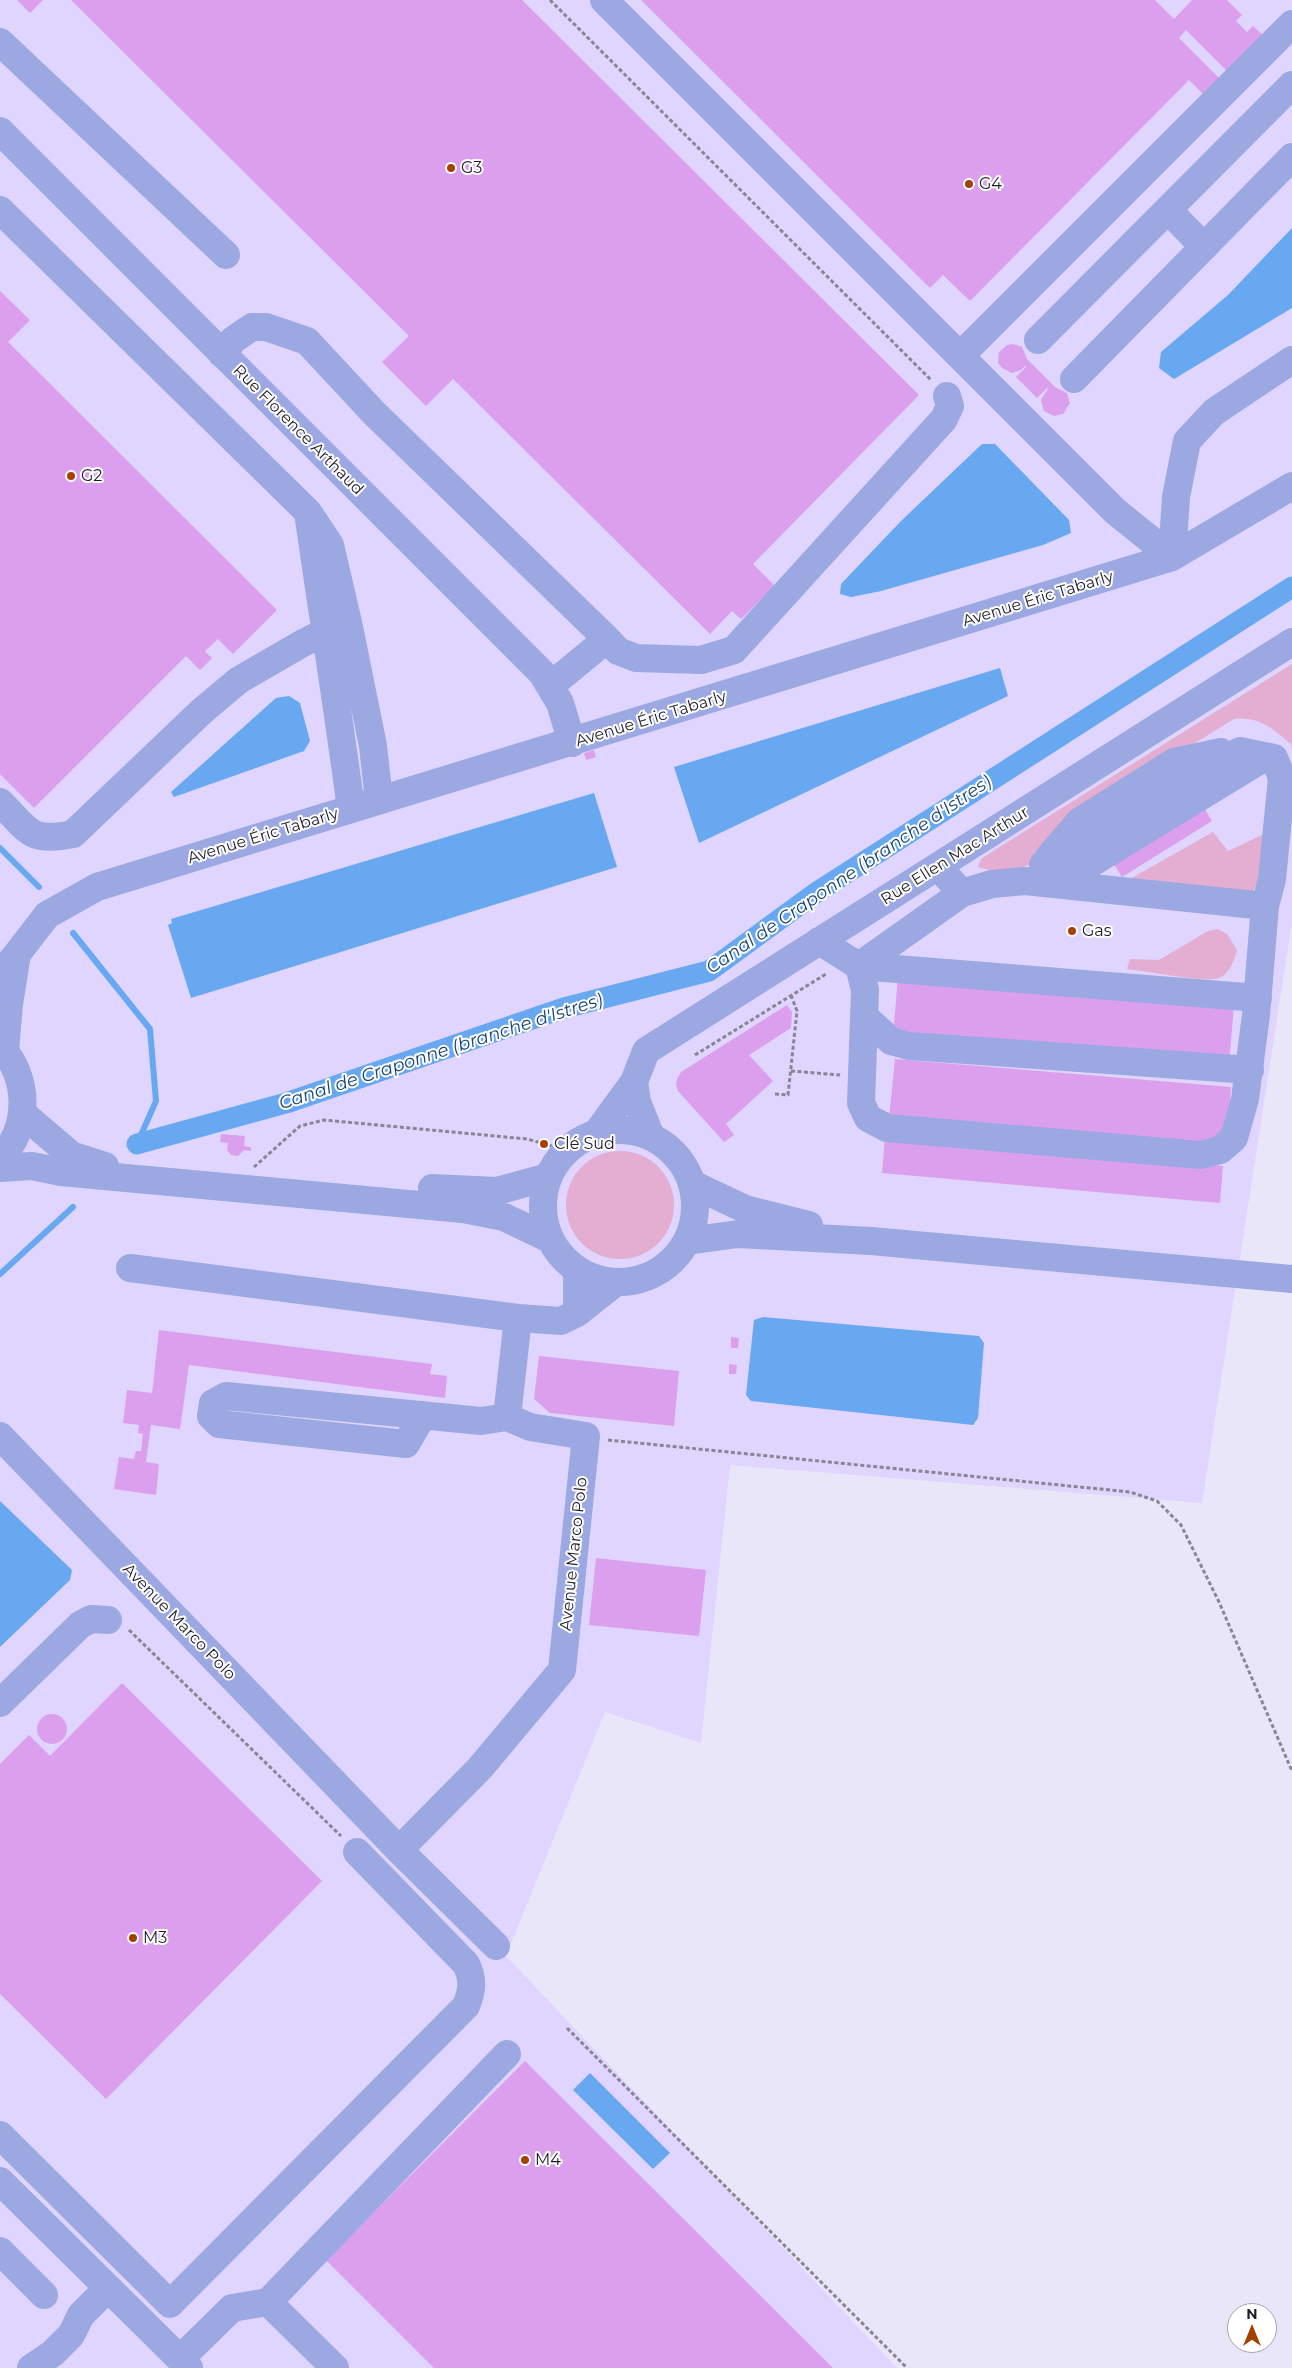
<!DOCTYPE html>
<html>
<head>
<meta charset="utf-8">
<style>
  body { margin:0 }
  #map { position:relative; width:1292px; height:2368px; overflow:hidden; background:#eae6fa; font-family:Montserrat,sans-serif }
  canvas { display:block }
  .north { position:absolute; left:1227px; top:2303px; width:50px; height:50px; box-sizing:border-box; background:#fff; border:1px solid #a5a4a9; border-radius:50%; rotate:0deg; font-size:14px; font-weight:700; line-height:20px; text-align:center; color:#1f1c28 }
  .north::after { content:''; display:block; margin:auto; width:18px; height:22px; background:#a44102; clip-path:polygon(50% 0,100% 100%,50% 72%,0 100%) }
</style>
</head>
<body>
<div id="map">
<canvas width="1292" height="2368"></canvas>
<div class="north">N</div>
</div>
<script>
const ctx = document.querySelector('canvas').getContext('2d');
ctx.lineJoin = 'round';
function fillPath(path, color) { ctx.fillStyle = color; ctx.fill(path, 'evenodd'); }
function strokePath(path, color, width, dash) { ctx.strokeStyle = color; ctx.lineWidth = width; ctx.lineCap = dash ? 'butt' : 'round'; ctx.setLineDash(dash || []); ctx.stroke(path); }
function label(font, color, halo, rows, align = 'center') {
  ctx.font = font + ' Montserrat,sans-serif'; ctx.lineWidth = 4; ctx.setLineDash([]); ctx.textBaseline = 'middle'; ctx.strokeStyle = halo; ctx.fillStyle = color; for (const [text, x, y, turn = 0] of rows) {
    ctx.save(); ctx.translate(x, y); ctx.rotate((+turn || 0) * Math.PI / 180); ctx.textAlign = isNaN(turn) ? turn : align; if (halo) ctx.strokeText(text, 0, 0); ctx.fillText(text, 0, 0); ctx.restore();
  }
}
fillPath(new Path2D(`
  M0 0H1292V922L1202 1503 730 1465 701 1743 605 1712 506 1956 897 2368H0Z`), '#dfd5fe');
fillPath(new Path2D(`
  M1292 664V751L1291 744C1273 729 1259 716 1234 719L1060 826 1031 864 1013 871 996 872 978 867 981 859 998 848Z
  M1213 832 1228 851 1264 834 1257 885 1251 893 1128 880Z
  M1218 929 1227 934 1237 950C1234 960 1230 974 1219 978 1208 983 1144 971 1127 969L1130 959 1159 960 1208 931Z
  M566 1205a54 54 0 1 1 108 0a54 54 0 1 1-108 0Z`), '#e3aed1');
fillPath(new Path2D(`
  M1292 228V308L1174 379 1159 368 1161 352 1228 295Z
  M982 444H995L1069 520 1071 533 1043 545 881 591 851 597 840 594 841 584 901 521Z
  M1000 668 1008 696 699 843 674 767Z
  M289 696 300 703 310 741 304 751 174 797 171 792 276 698Z
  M594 793 617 867 191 998 168 925 172 923 171 919Z
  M763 1317 979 1336 984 1343 978 1418 973 1425 751 1401 746 1395 754 1320Z
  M0 1501 72 1570 70 1580 0 1647Z
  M590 2073 670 2153 653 2169 573 2090Z`), '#67a8f1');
strokePath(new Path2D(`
  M0 848 39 887
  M73 933 150 1029 156 1101 137 1144
  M0 1274 73 1207`), '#67a8f1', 6);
strokePath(new Path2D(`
  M137 1144 286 1103 564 1008 709 971 817 892 1292 587`), '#67a8f1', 21);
fillPath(new Path2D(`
  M17 0H43L30 13Z
  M71 0H522L919 395 753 564 775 586 741 619 732 611 710 634 453 379 426 406 382 362 409 336Z
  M641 0H1155L1174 19 1192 0H1227L1242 15 1236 21 1247 32 1253 26 1264 36 1229 73 1186 30 1179 38 1219 78 1203 94 1189 80 970 301 943 275 930 288Z
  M0 291 30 320 8 342 277 610 233 654 218 639 205 651 212 658 200 670 186 656 34 808 0 774Z
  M1013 344 1022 347 1027 359 1055 387 1067 393 1070 403 1063 414 1054 416 1044 411 1041 400 1048 389 1047 388 1037 398 1016 377 1026 367 1025 366 1021 370 1012 373 1002 368 998 363 999 352 1007 345Z
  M594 750 596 757 586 760 584 753Z
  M1180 768 1212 821 1122 877 1089 824Z
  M898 977 1234 1005 1229 1064 893 1036Z
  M787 1005 792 1012 791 1028 749 1055 773 1081 726 1124 734 1135 724 1142 678 1091 676 1085 677 1079 681 1072Z
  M895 1059 1231 1087 1226 1146 889 1118Z
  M221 1134 245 1136 244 1146 251 1147V1151L244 1150 238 1156 231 1155 227 1150 228 1143 220 1142Z
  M885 1136 1223 1166 1220 1203 882 1173Z
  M159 1330 432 1364 430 1374 447 1376 445 1398 189 1365 180 1429 151 1425 146 1462 159 1464 156 1495 114 1489 119 1457 134 1459 136 1451H141L143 1434 138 1433 139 1425 123 1423 127 1390 152 1393Z
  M731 1337 739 1338 738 1348H731Z
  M539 1356 679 1371 674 1426 550 1413 534 1399Z
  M729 1364 737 1365 736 1374H729Z
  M596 1558 706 1570 699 1636 589 1625Z
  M122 1683 322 1881 106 2099 0 1994V1764L29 1735 50 1756Z
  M37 1729a15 15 0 1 1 30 0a15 15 0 1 1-30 0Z
  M525 2061 833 2368H434L326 2260Z`), '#db9fee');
strokePath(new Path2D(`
  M550 0 932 381
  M695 1055 826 974
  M791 1071 840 1075
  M775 1094 788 1095 797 1011 791 995
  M254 1167 300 1126 324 1120 527 1139 567 1150
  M608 1440 1130 1492 1157 1501 1181 1525 1219 1602 1292 1771
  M129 1630 341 1836
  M567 2028 907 2368`), '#898595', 3, [4, 2.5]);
strokePath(new Path2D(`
  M604 0 1115 511 1172 557
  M0 42 226 255
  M0 131 542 673 560 703 572 743
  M0 210 308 512
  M1168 210 1204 247
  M1038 340 1292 85
  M222 354 233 340 252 327H266L307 341 374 413 607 639 550 686
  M960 356 1292 24
  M1074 379 1292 157
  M1172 557 1176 497 1187 441 1214 412 1292 360
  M607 639 618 651 636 658 701 660 734 650 944 419 950 406 947 396
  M0 802C29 831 29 843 73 834L202 711 239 680 303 643 325 632 341 629
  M351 809C338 710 322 611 308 512L330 545 349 627 373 746 379 800
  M1049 857 1080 821 1174 762 1221 752
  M1043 865 1049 866 1195 776 1240 751 1274 758 1282 778 1272 879 1265 906
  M1049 866 1080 870 1265 757
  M819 941 859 966 865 990 861 1103 868 1118 887 1128 1201 1155 1220 1150 1234 1138 1245 1099 1256 1015 1265 906 1025 881 992 884 962 893 938 867
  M17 954 47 915 97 887 1172 557 1292 486
  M859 966 1258 998
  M859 966 962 893
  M0 974 17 954 9 1004 5 1051
  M865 1017 891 1041 909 1046 1250 1070
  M0 1047C29 1074 31 1130 0 1157
  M634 1082 646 1051 1292 642
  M22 1113 71 1155 105 1166
  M543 1206a76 76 0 1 1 152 0a76 76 0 1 1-152 0Z
  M596 1134 634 1082 637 1102 651 1137
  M0 1168 32 1166 61 1172 463 1209 504 1217 550 1239
  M692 1184 745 1209 809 1225
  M432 1188 497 1191 548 1177
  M687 1241 738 1234 871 1241 1292 1279
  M130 1268 518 1318
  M577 1270V1313L615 1283
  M423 1415 406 1444 219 1424 211 1416 213 1403 226 1396 481 1421 507 1417
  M0 1436 399 1850 496 1946
  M0 1703 80 1625 91 1619 108 1620
  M399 1850 480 1768 562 1670 586 1436 530 1427 507 1417 518 1318 561 1321 577 1313
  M0 2135 170 2304 466 2006C472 1991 474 1980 466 1964L357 1852
  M0 2181 189 2368
  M0 2251 44 2295
  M268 2302 335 2368
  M180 2359 232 2308 268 2302 507 2054
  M31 2368 53 2353 71 2335 81 2315 108 2288`), '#9ba8e1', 28);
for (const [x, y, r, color] of [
  [451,168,5,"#a44102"],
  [969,184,5,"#a44102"],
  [71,476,5,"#a44102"],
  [1072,931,5,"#a44102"],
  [544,1144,5,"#a44102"],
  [133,1938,5,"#a44102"],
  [525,2160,5,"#a44102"]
]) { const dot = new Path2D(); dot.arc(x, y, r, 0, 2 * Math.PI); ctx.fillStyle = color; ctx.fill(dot); strokePath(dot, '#fff', 2); }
label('16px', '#1f1c28', '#fff', [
  ["G3",461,168],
  ["G4",979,184],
  ["G2",81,476],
  ["Gas",1082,931],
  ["Clé Sud",554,1144],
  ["M3",143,1938],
  ["M4",535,2160]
], 'left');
label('16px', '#1f1c28', '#fff', [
  ["Rue Florence Arthaud",298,430,45],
  ["Avenue Éric Tabarly",1038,599,-17],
  ["Avenue Éric Tabarly",651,719,-17],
  ["Avenue Éric Tabarly",263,836,-17],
  ["Rue Ellen Mac Arthur",955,856,-32],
  ["Avenue Marco Polo",574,1554,-84],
  ["Avenue Marco Polo",179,1622,46]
]);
label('italic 18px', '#184473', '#fff', [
  ["Canal de Craponne (branche d'Istres)",849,875,-34],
  ["Canal de Craponne (branche d'Istres)",441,1052,-18]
]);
</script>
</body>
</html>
